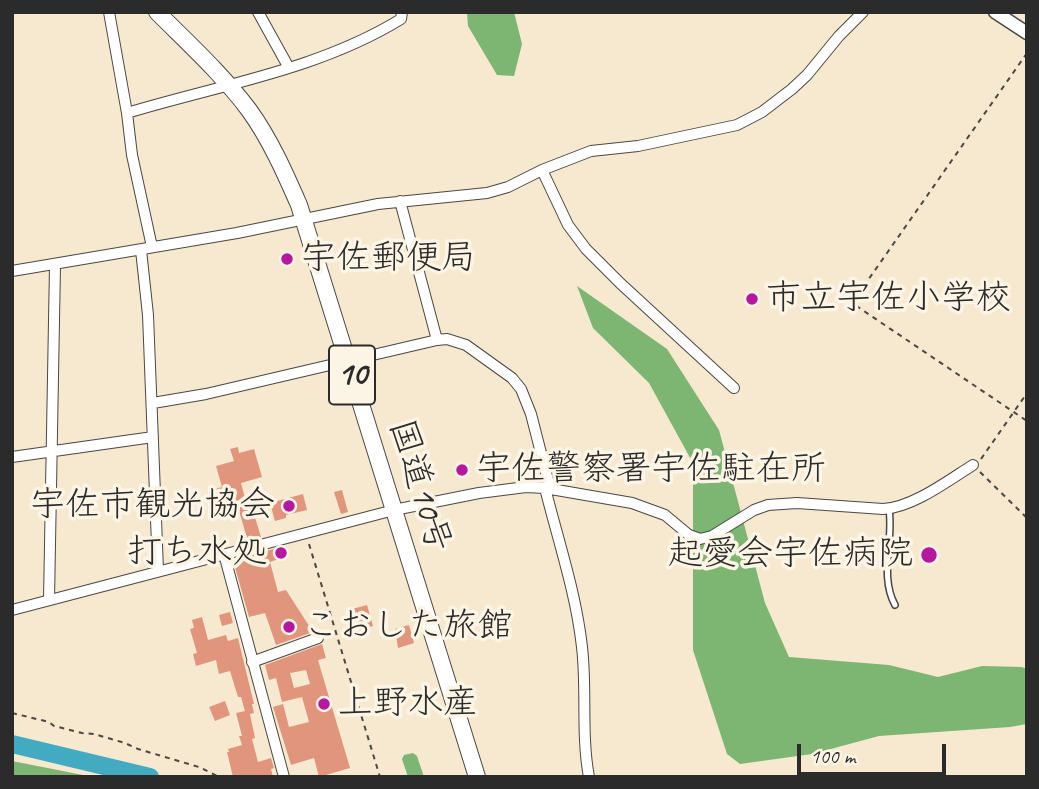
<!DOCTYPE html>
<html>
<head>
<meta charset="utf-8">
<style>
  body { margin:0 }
  #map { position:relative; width:1039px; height:789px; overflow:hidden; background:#f7e8d0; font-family:Caveat,sans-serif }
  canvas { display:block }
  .frame { position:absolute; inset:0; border:14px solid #2b2b2b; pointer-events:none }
  .scale { position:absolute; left:797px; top:744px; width:149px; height:32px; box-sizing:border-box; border:4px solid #2b2b2b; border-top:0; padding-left:9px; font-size:21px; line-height:24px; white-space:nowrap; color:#2b2b2b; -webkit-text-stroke:5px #fcf5e5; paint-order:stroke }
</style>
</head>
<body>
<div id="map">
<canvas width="1039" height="789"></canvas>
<div class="frame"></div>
<div class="scale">100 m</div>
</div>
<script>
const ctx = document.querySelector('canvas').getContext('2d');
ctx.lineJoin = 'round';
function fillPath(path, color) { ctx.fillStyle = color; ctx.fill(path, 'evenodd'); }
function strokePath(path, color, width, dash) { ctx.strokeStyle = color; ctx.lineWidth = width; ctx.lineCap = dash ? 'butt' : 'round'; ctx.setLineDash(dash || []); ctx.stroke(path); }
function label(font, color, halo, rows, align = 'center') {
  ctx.font = font + ' Caveat,"Klee One",sans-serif'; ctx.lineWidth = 7; ctx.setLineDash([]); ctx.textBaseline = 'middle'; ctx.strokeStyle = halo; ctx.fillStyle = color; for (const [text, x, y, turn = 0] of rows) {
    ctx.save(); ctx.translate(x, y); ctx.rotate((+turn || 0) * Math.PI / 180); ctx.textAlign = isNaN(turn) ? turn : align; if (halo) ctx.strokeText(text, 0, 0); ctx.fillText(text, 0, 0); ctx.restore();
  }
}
fillPath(new Path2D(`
  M467 12H514L522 44 514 76 497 75 468 26Z
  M577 286 667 349 719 430 765 603 789 657 889 665 938 677 982 666 1022 667 1027 669V724L1010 727 879 736 812 754 740 764 727 754 693 650V463L649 383 593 328Z
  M413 753 417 756 424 777H408L402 759 404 755Z
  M12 761 93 777H12Z`), '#7db572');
strokePath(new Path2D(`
  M12 744 150 777`), '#42abc2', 18);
fillPath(new Path2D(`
  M238 447 239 453 254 449 262 477 241 483 246 502 250 501 261 537 248 541 239 511 226 514 222 499 218 500 215 489 222 487 216 466 234 461 230 449Z
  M342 490 348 512 341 514 334 492Z
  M303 494 307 510 286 515V518L275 521 270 503Z
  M285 546 288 556 270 562 278 592 286 590 313 632 276 645 265 613 249 617 233 560Z
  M367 605 373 626 358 631 352 609Z
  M230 612 233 623 222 626 219 615Z
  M202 617 208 640 226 635 228 641 238 638 254 704H252L254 713 250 714 255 738 252 739 258 762 271 758 274 768 271 769 273 777H252V775L233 777 227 752H229L228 749 242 745 239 736H242L236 713 245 711 241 697H238L230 671 219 674 216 660 196 666 193 654 197 653 190 629 194 628 192 620Z
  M409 625 414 643 398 648 395 629Z
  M322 644 326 658 318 660 350 768 319 777 314 758 291 765 273 707 283 704 289 727 309 722 302 697 282 702 276 678 269 680 265 665ZM306 670 310 684 294 688 290 673Z
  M225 701 230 715 215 721 209 707Z`), '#e2957d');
const service = new Path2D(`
  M889 509C894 540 879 576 895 605`);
const minor = new Path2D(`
  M109 12 127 113 132 155 152 247
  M258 12 289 68
  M127 113C219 85 318 70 401 19L402 12
  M542 170 568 225 586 249 620 283 734 388
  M400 201 437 340
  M141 250 148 315 158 570
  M12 271 237 233 378 204 487 193 508 187 542 170 591 151 638 146 737 125 762 112 792 89 807 75 839 36 863 12
  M153 403 206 394 437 340 447 339 466 345 512 378 521 389 531 414 550 488
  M12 457 153 437
  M545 488C558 540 576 593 582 647 587 690 581 734 589 777
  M224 554 284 777
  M49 600 55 265
  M12 610 394 510 479 493 526 487 545 488 632 503 665 515 689 535 700 539 712 536 754 510 768 505 797 503 883 509C912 508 949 480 973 465
  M252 662 318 638`);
const tertiary = new Path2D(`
  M995 12 1027 33`);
const trunk = new Path2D(`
  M157 12C189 44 222 74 249 110 270 139 285 173 299 205L477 777`);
strokePath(service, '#4a4744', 8);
strokePath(minor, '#4a4744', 12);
strokePath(tertiary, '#4a4744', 15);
strokePath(trunk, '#4a4744', 18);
strokePath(new Path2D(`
  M1027 53 852 303 1027 421
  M981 459 1027 393
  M980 472 1027 518
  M309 544 380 777
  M12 713 49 722 54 726 82 733 94 734 125 743 138 749 199 767 219 777`), '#4a4744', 2, [5, 5]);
strokePath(service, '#fff', 5);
strokePath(minor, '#fff', 10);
strokePath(tertiary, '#fff', 12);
strokePath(trunk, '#fff', 16);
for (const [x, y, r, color] of [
  [287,259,7,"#b5179e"],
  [752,299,7,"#b5179e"],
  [462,470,7,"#b5179e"],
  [289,506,7,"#b5179e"],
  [281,553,7,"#b5179e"],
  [929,555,9,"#b5179e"],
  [289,627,7,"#b5179e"],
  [324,704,7,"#b5179e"]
]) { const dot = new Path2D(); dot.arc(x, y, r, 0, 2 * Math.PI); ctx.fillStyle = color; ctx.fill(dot); strokePath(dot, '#fcf5e5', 2.5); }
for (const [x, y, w] of [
  [352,375,46]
]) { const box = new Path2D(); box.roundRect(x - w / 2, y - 29.5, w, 59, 5); ctx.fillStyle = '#fcf5e5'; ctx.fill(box); strokePath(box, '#2b2b2b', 2); }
label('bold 33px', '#2b2b2b', null, [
  ["10",352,375]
]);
label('35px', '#2b2b2b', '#fcf5e5', [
  ["宇佐郵便局",301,259],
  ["市立宇佐小学校",766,299],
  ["宇佐警察署宇佐駐在所",476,470],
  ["宇佐市観光協会",275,506,"right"],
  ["打ち水処",267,553,"right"],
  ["起愛会宇佐病院",913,555,"right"],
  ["こおした旅館",303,627],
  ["上野水産",338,704]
], 'left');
label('35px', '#2b2b2b', '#fcf5e5', [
  ["国道10号",419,486,73]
]);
</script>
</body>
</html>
